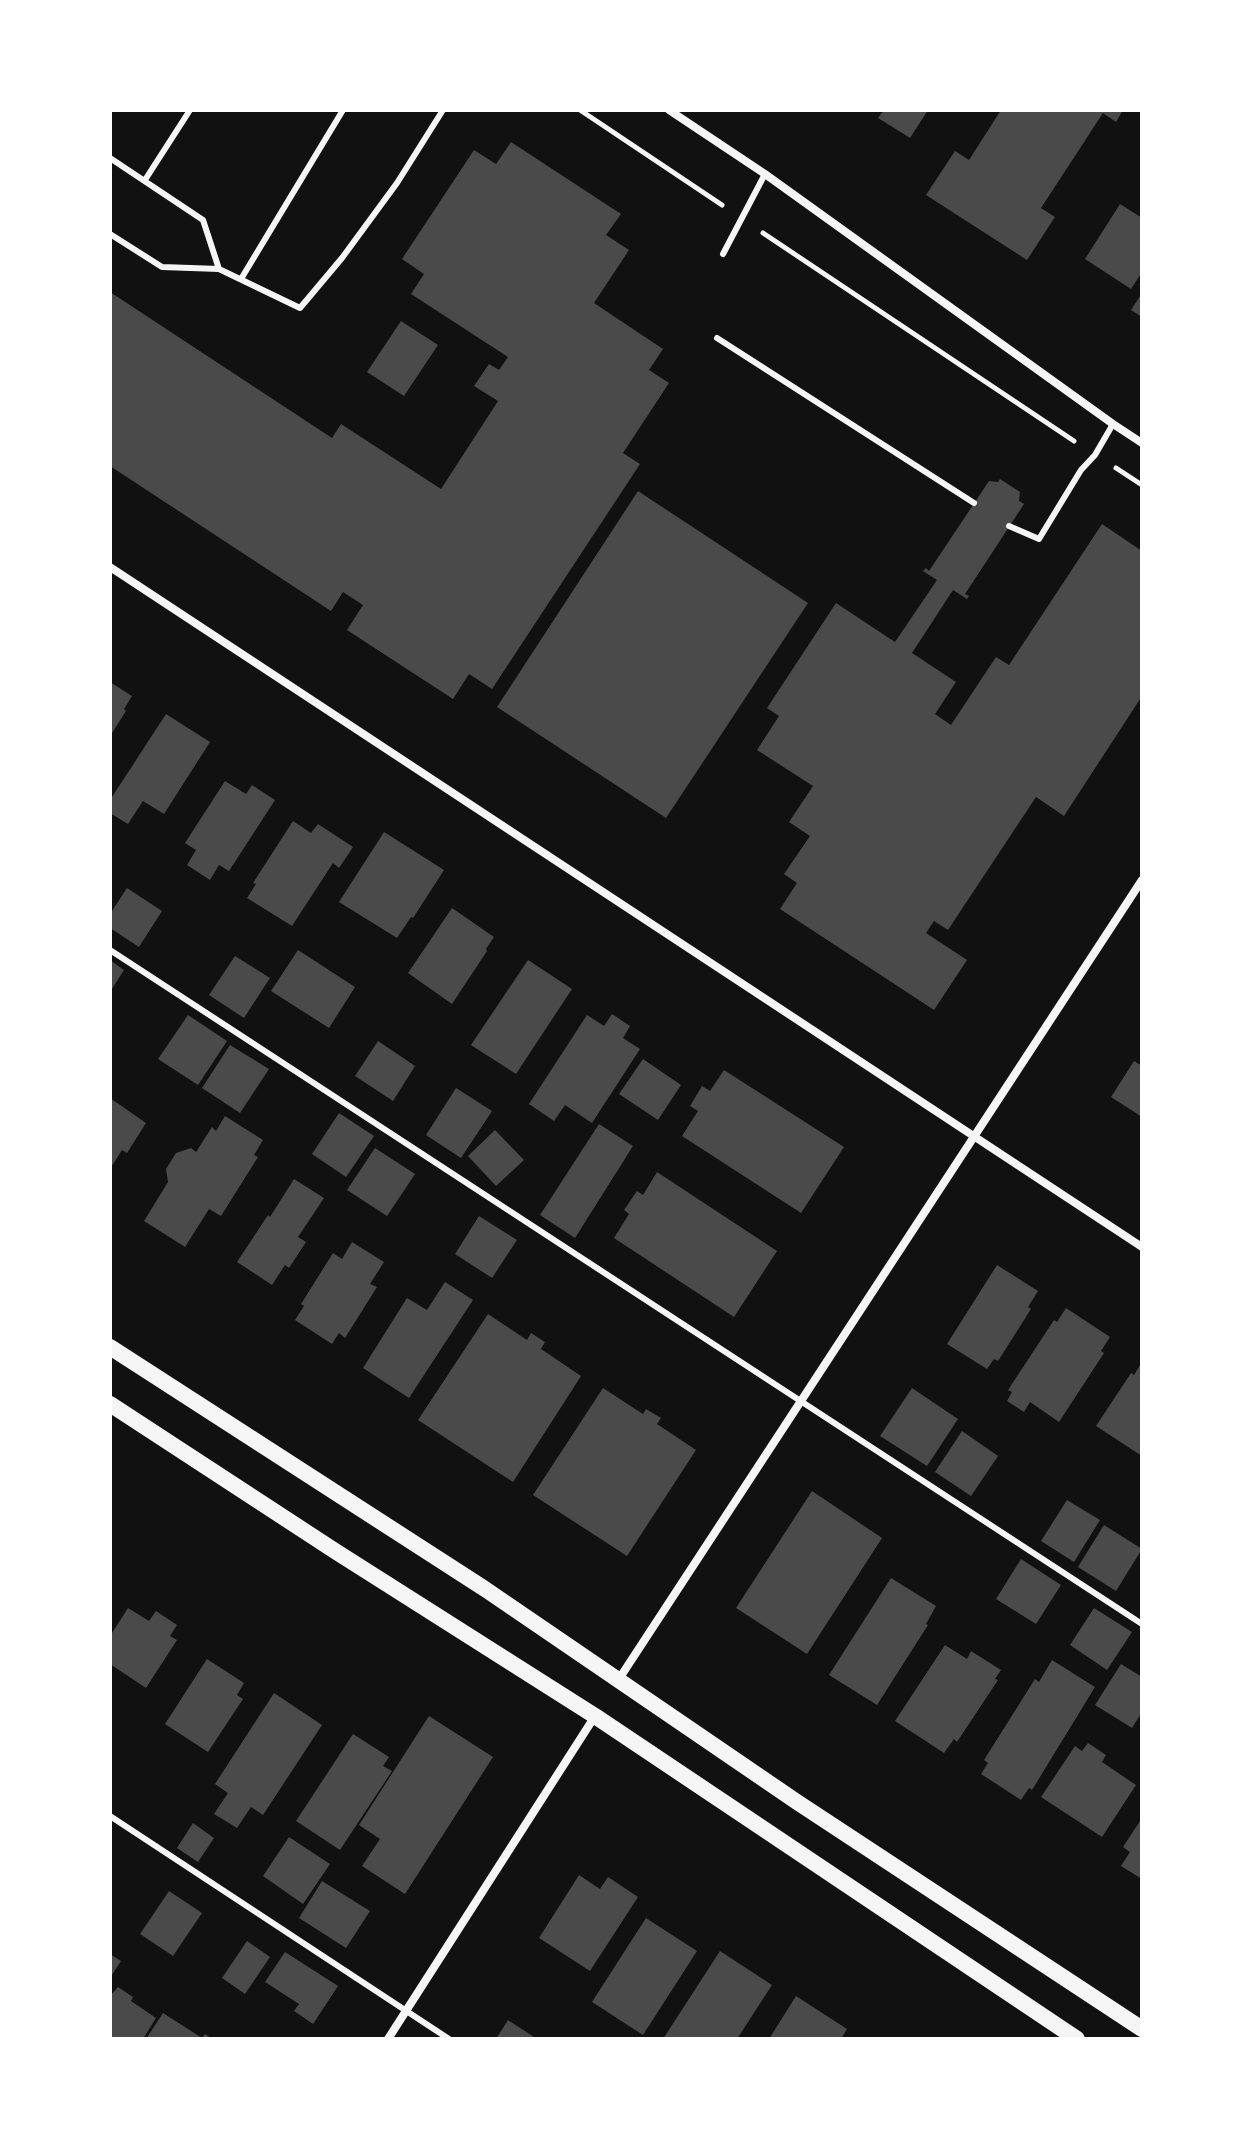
<!DOCTYPE html>
<html>
<head>
<meta charset="utf-8">
<style>
  body { margin:0 }
  #map { position:relative; width:1252px; height:2149px; overflow:hidden; background:#111; font-family:"Archivo Narrow",sans-serif }
  canvas { display:block }
  .frame { position:absolute; inset:0; border:112px solid #fff; pointer-events:none }
</style>
</head>
<body>
<div id="map">
<canvas width="1252" height="2149"></canvas>
<div class="frame"></div>
</div>
<script>
const ctx = document.querySelector('canvas').getContext('2d');
ctx.lineJoin = 'round';
function fillPath(path, color) { ctx.fillStyle = color; ctx.fill(path, 'evenodd'); }
function strokePath(path, color, width, dash) { ctx.strokeStyle = color; ctx.lineWidth = width; ctx.lineCap = dash ? 'butt' : 'round'; ctx.setLineDash(dash || []); ctx.stroke(path); }
fillPath(new Path2D(`
  M884 110H928L910 138 878 118Z
  M1001 110H1123L1116 122 1103 113 1041 208 1055 217 1027 260 926 195 955 151 969 160Z
  M511 142 621 214 606 235 629 250 594 303 663 349 649 370 669 383 623 453 640 464 492 689 469 674 453 699 347 630 363 605 343 592 331 611 110 466V292L332 438 341 424 441 489 498 401 474 386 489 364 499 370 508 357 411 294 424 274 402 259 474 150 496 164Z
  M1120 204 1142 218V272L1131 289 1085 259Z
  M1142 293V317L1131 310Z
  M401 321 438 345 404 396 367 372Z
  M1000 479 1020 492 1019 501 1024 504 965 594 969 596 967 599 953 590 912 653 956 682 935 714 951 725 996 657 1009 665 1102 524 1142 551V696L1064 816 1036 797 948 930 934 921 926 933 967 960 934 1010 780 909 797 883 784 874 810 836 789 822 813 786 757 750 779 716 767 708 836 603 895 642 937 580 923 571 926 568 929 571 989 481 998 482Z
  M638 491 808 603 666 818 497 707Z
  M110 682 132 696 124 709 126 711 110 736Z
  M166 714 210 742 164 814 143 801 128 824 110 813V800Z
  M225 781 246 794 252 785 275 800 229 871 219 865 210 880 187 865 196 850 185 843Z
  M293 821 311 833 318 824 353 847 339 868 333 863 292 926 247 898 256 884 253 883Z
  M384 832 444 870 413 918 411 917 397 938 339 902Z
  M127 888 162 911 139 947 110 928V914Z
  M452 908 494 937 486 949 487 951 452 1004 408 973Z
  M298 950 355 987 329 1028 271 991Z
  M235 956 270 978 244 1018 209 995Z
  M110 960 124 970 110 992Z
  M528 960 572 989 516 1074 471 1045Z
  M612 1014 630 1026 623 1038 640 1049 592 1123 565 1105 554 1121 529 1104 587 1015 604 1026Z
  M188 1015 227 1041 198 1085 158 1059Z
  M378 1041 415 1066 393 1101 355 1076Z
  M230 1045 269 1069 240 1113 202 1088Z
  M643 1059 681 1085 658 1120 619 1094Z
  M1134 1061 1142 1066V1117L1111 1097Z
  M724 1070 844 1147 801 1213 682 1136 698 1111 690 1106 702 1086 710 1091Z
  M456 1088 492 1111 461 1158 426 1135Z
  M110 1098 146 1123 127 1153 122 1150 110 1169Z
  M339 1113 374 1136 346 1177 312 1154Z
  M225 1116 263 1140 254 1155 258 1157 221 1216 209 1209 185 1247 144 1221 168 1182 166 1169 176 1153 191 1148 196 1152 212 1127 216 1131Z
  M599 1124 633 1146 575 1238 540 1215Z
  M495 1130 524 1160 496 1186 468 1156Z
  M375 1148 415 1174 387 1216 347 1190Z
  M657 1172 777 1251 734 1317 614 1238 629 1214 624 1210 637 1191 643 1195Z
  M294 1179 324 1198 298 1237 306 1242 289 1268 285 1265 272 1285 237 1262 268 1215 270 1217Z
  M479 1216 517 1240 492 1278 455 1254Z
  M352 1242 384 1262 370 1284 377 1287 345 1338 339 1333 332 1344 295 1320 304 1306 301 1304 333 1253 342 1259Z
  M997 1265 1038 1291 1028 1307 1031 1309 998 1361 994 1359 987 1369 947 1344Z
  M445 1282 473 1300 409 1398 363 1368 407 1298 427 1310Z
  M1066 1308 1110 1337 1101 1351 1104 1353 1059 1422 1030 1402 1024 1412 1007 1401 1012 1392 1008 1390 1054 1320 1057 1322Z
  M488 1314 527 1340 531 1333 545 1342 541 1349 581 1376 513 1482 418 1420Z
  M1142 1362V1456L1096 1426 1131 1373 1134 1375Z
  M603 1388 643 1414 646 1409 661 1418 657 1424 696 1450 627 1556 533 1495Z
  M912 1388 958 1419 927 1466 880 1436Z
  M962 1431 998 1456 971 1496 935 1472Z
  M812 1491 882 1538 807 1654 736 1608Z
  M1067 1500 1100 1520 1074 1562 1041 1541Z
  M1104 1525 1142 1549 1116 1591 1078 1567Z
  M1021 1559 1061 1585 1036 1624 996 1599Z
  M891 1578 936 1606 926 1624 928 1625 877 1705 829 1675Z
  M128 1608 149 1621 156 1611 177 1625 170 1636 177 1640 146 1688 110 1664V1636Z
  M1094 1608 1132 1632 1107 1670 1070 1645Z
  M945 1645 967 1659 971 1651 1001 1670 995 1679 998 1680 957 1742 954 1739 944 1753 895 1721Z
  M207 1659 244 1683 237 1695 243 1699 208 1752 165 1724Z
  M1052 1660 1095 1687 1032 1790 1029 1788 1021 1800 981 1774 988 1763 984 1760 1035 1679 1039 1682Z
  M1121 1664 1142 1677V1712L1132 1728 1095 1705Z
  M274 1693 322 1725 263 1815 251 1807 237 1828 214 1814 228 1793 215 1784Z
  M429 1716 493 1757 405 1894 362 1866 380 1839 359 1825Z
  M353 1734 389 1757 383 1766 392 1771 340 1850 296 1821Z
  M1088 1743 1106 1755 1102 1762 1136 1785 1102 1837 1041 1797 1075 1746 1082 1751Z
  M1142 1818V1879L1121 1866 1130 1852 1123 1847Z
  M193 1823 214 1838 198 1862 177 1848Z
  M289 1837 330 1864 303 1904 263 1876Z
  M579 1875 600 1889 608 1877 638 1897 590 1971 539 1938Z
  M322 1881 370 1911 346 1948 299 1918Z
  M169 1891 202 1913 173 1956 140 1934Z
  M646 1918 697 1951 643 2035 592 2002Z
  M247 1941 270 1957 245 1994 222 1978Z
  M720 1951 772 1985 737 2039H663Z
  M285 1952 338 1986 313 2024 294 2011 299 2004 265 1982Z
  M110 1954 121 1961 110 1978Z
  M118 1987 133 1997 131 2001 156 2018 143 2039H110V1996Z
  M796 1996 847 2029 841 2039H769Z
  M163 2013 202 2038 205 2034 212 2039H146Z
  M508 2020 537 2039H496Z`), '#4a4a4a');
strokePath(new Path2D(`
  M580 110 722 205
  M763 233 1074 441
  M1116 468 1142 485`), '#f5f5f5', 5);
strokePath(new Path2D(`
  M110 158 203 220 219 269
  M145 180 190 110
  M110 234 162 267 219 269 300 308 342 258 397 183 443 110
  M723 254 765 174
  M241 279 343 110
  M717 338 974 503
  M1009 526 1039 539 1081 470 1095 455 1113 424
  M110 950 1142 1624
  M110 1816 449 2039`), '#f5f5f5', 6);
strokePath(new Path2D(`
  M669 110 765 174 1113 424 1142 443
  M110 567 1142 1247
  M619 1679 1142 880
  M388 2039 595 1716`), '#f5f5f5', 8);
strokePath(new Path2D(`
  M110 1347 485 1589 797 1802 1142 2029
  M110 1404 335 1551 595 1716 1077 2039`), '#f5f5f5', 16);
</script>
</body>
</html>
